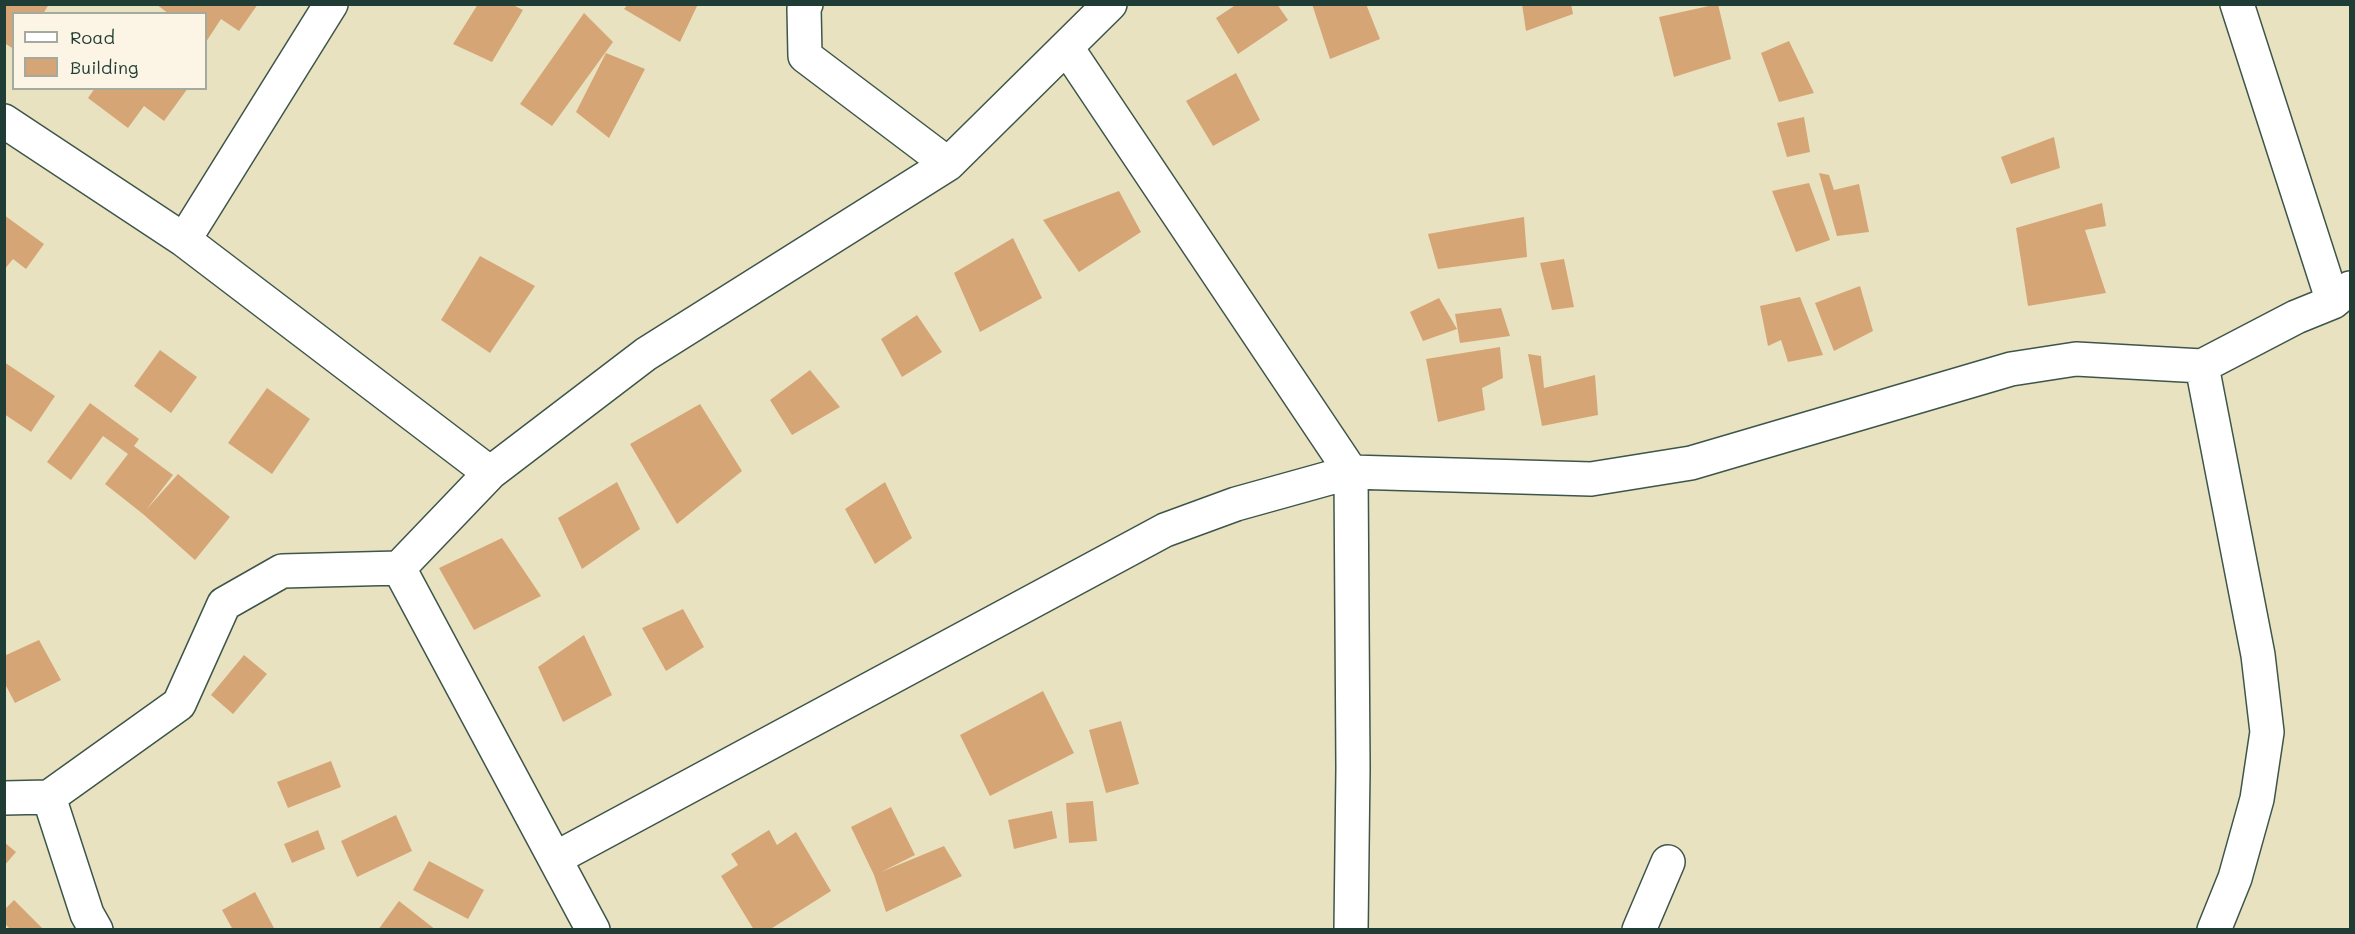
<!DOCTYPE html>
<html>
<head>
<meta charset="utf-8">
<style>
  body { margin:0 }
  #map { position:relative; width:2355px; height:934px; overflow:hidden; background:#e9e2c0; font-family:Mali,sans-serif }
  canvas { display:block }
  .frame { position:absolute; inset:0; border:6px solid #1f3d34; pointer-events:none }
  .legend { position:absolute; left:12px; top:12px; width:195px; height:78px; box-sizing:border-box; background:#fcf5e5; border:2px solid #a4ab9e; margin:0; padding:8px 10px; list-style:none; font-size:18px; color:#1f3d34 }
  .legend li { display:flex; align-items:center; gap:12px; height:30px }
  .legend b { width:30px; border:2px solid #a4ab9e }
</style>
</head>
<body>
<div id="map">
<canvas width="2355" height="934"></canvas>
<div class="frame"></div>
<ul class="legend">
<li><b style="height:8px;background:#fff"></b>Road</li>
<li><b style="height:16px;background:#d6a576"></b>Building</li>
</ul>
</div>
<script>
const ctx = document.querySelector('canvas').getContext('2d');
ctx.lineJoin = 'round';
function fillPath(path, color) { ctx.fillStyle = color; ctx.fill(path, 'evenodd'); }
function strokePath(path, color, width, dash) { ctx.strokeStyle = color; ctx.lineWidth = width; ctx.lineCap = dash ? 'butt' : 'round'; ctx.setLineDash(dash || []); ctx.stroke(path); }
fillPath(new Path2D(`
  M4 4H49L43 14H14V49L4 43Z
  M156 4H258L239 31 221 19 206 42V14H169Z
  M478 4H511L523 10 492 62 453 44Z
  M628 4H698L680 42 624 9Z
  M1237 4H1277L1288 20 1238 54 1216 18Z
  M1312 4H1366L1380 39 1330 59Z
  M1522 4H1571L1573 14 1526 31Z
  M1718 4 1731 59 1674 77 1659 17Z
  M584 13 613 42 552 126 520 104Z
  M1789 41 1814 93 1779 102 1761 53Z
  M606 53 645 69 609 138 576 112Z
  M1236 73 1260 120 1213 146 1186 101Z
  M95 88H188L164 121 144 106 128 128 88 98Z
  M1804 117 1810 152 1787 157 1777 123Z
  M2054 137 2060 168 2011 184 2001 157Z
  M1819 173 1829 175 1834 190 1859 184 1869 232 1837 236Z
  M1809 183 1830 240 1796 252 1772 191Z
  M1119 191 1141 232 1079 272 1043 220Z
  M2102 203 2106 226 2085 230 2106 293 2028 306 2016 228Z
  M4 215 44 244 26 269 13 259 4 270Z
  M1524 217 1527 257 1438 269 1428 234Z
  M1013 238 1042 298 980 332 954 273Z
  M480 256 535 286 490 353 441 320Z
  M1564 259 1574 307 1552 310 1540 263Z
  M1860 286 1873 331 1834 351 1815 303Z
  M1800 297 1823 355 1788 362 1781 340 1768 346 1760 306Z
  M1439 298 1457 329 1423 341 1410 312Z
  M1501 308 1510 336 1460 343 1455 314Z
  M917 315 942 352 902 377 881 339Z
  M1500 347 1503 378 1482 388 1485 410 1438 422 1426 359Z
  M160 350 197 377 171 413 134 386Z
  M1528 354 1541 356 1544 388 1595 375 1598 415 1542 426Z
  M4 362 55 396 31 432 4 414Z
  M810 370 840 407 792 435 770 400Z
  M267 388 310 419 272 474 228 443Z
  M90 403 139 439 134 446 173 475 146 510 178 474 230 517 195 560 143 514 105 484 128 454 103 436 71 480 47 462Z
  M700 404 742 471 677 524 630 444Z
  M617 482 640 529 582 569 558 518Z
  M885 482 912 538 875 564 845 509Z
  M502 538 541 596 474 630 439 568Z
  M683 609 704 647 666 671 642 628Z
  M584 635 612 695 563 722 538 667Z
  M39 640 61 680 15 703 4 682V656Z
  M244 655 267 674 233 714 211 695Z
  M1043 691 1074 753 990 796 960 735Z
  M1121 721 1139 784 1106 793 1089 730Z
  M331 761 341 787 288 808 277 782Z
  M1093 801 1097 841 1069 843 1066 803Z
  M891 807 915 855 881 872 944 846 962 876 886 912 874 875 851 827Z
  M1052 811 1057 838 1014 849 1008 820Z
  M396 815 412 851 357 877 341 841Z
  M318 830 325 849 292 863 284 844Z
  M769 830 777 845 796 832 831 891 769 930H754L721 876 738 865 731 854Z
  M4 842 16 852 4 866Z
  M429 861 484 890 468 919 413 890Z
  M255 892 275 930H233L222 910Z
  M14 900 44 930H11L4 923V910Z
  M399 901 436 930H378Z`), '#d6a576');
const street = new Path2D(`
  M806 4 804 8 805 56 948 164
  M2237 4 2333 302
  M1067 48 1351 472 1353 768 1351 930
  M4 121 184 240 490 473
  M184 240 331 4
  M2202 366 2258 655 2267 732 2257 799 2235 878 2214 930
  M399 568 593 930
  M49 797 87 914 96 930
  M4 798 49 797 179 704 224 604 282 571 399 568 490 473 646 354 948 164 1110 4
  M556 858 1165 530 1236 504 1351 472 1591 479 1691 463 2011 369 2076 359 2202 366 2296 317 2333 302 2350 288
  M1639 930 1668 862`);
strokePath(street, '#3d5649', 36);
strokePath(street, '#fff', 33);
</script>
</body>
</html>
